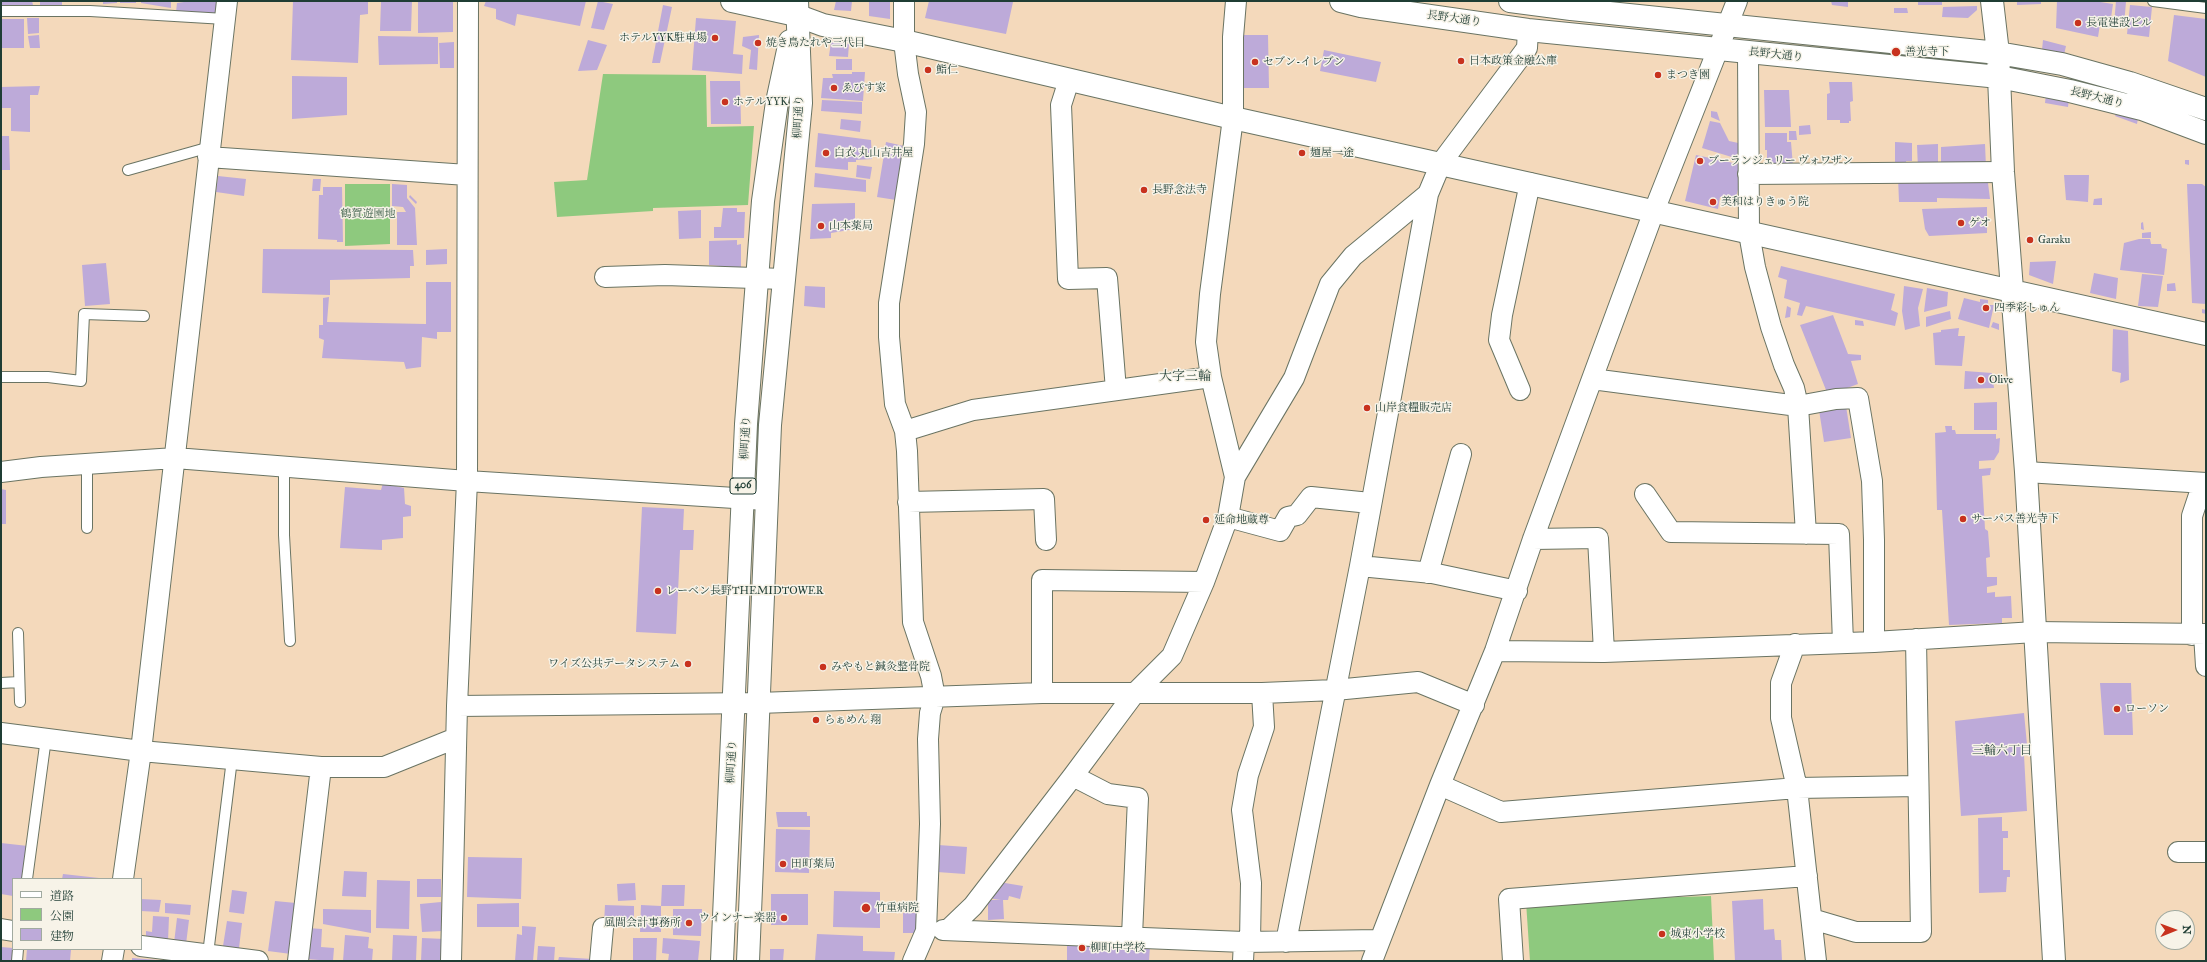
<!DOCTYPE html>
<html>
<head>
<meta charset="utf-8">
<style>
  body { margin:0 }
  #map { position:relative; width:2207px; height:962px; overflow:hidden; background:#f4d9bb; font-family:"IM FELL Great Primer","Noto Serif JP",serif }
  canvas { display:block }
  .frame { position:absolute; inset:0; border:2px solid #1f3d34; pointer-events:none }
  .legend { position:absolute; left:12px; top:878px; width:130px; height:72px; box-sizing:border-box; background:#f7f3e8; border:1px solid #a1aaa0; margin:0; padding:5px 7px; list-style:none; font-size:12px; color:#1f3d34 }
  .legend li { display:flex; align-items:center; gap:8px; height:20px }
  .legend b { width:20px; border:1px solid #a1aaa0 }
  .north { position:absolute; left:2155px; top:910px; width:40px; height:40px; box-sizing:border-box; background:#f7f3e8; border:1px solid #a1aaa0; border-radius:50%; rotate:89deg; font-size:11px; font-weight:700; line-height:16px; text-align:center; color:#1f3d34 }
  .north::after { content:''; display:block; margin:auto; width:14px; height:18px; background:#c8321e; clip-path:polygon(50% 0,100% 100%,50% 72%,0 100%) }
</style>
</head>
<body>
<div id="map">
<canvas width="2207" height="962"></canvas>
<div class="frame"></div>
<ul class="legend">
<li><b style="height:5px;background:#fff"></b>道路</li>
<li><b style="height:11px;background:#8ec97e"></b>公園</li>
<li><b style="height:11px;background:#bdaad9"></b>建物</li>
</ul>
<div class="north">N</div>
</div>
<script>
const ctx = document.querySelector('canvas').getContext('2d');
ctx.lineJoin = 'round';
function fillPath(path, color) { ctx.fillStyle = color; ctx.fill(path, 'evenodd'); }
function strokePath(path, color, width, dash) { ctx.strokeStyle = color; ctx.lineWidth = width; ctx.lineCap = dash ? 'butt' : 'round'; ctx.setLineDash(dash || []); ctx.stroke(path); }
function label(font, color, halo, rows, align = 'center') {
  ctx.font = font + ' "IM FELL Great Primer","Noto Serif JP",serif'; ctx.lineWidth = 3; ctx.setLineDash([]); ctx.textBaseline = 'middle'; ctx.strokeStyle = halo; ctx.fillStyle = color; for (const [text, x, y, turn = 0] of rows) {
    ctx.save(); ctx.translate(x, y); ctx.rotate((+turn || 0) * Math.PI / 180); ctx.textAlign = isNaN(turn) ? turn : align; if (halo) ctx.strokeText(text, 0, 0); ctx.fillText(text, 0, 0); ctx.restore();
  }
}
fillPath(new Path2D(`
  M603 74 706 75 707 127 754 126 748 205 653 208V211L557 217 554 182 587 180Z
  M345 184H390V244L345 246Z
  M1711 896 1714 961H1530L1526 902Z`), '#8ec97e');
fillPath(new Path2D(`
  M1 1H32L33 5 1 6Z
  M40 1H62V6L40 7Z
  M103 1H117V3L103 4Z
  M120 1H136V3H120Z
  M141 1H171V8L141 3Z
  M191 1H220L219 16 176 12 177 3Z
  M293 1H368V14L360 15 358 63 291 60Z
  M381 1H412L411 31H380Z
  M418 1H453V32L418 33Z
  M486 1H586L580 26 517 14 515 26 496 19V9L484 6Z
  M598 1 613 4 604 30 591 28Z
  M836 1H852L851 11 834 10Z
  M869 1H890V19L869 16Z
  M929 1H1010L1013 2 1006 34 925 18Z
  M1831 1H1848V7L1832 5Z
  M1918 1H1942V5H1918Z
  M2017 1H2041V4L2017 5Z
  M2057 1H2094L2113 4 2111 18H2101L2098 37 2056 28Z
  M2116 1 2126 2 2124 25 2114 24Z
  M663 5 672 7 660 63H652Z
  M2130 5 2152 7 2149 37 2127 34Z
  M1977 6V10L1968 18 1942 17 1943 7Z
  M1894 8H1907L1908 13H1894Z
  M2174 15 2206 19V77L2168 61Z
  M27 18H39V33L28 34Z
  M696 18 736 21 733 54 743 55 742 74 692 70Z
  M1 19H24V48H1Z
  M39 35 40 48H30L28 36Z
  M759 35 757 70 749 69 751 50 742 46 743 37Z
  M1242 35H1268L1269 88H1242Z
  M378 36 438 37V64L379 65Z
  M588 40 607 45 597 70 578 71Z
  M2043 40 2066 46 2064 55 2042 50Z
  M454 42V68H440L439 43Z
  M831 42 849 44 848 57 829 56Z
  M1324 50 1381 62 1376 82 1320 71Z
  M836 59H852V70H836Z
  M852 72H865L863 101 821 98 823 78H833L832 74H852Z
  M292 76 347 77V115L292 119Z
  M710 81H740L741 124H711Z
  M1829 82H1852L1853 101 1850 102 1851 121H1849V123H1840V120H1827V94L1830 93Z
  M40 86 38 95H30V132L11 131V108H1V87Z
  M1764 90H1789L1791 127H1765Z
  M2046 94 2069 99 2068 107 2045 103Z
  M822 100 862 102V114L821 111Z
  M1711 111 1717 112 1720 121 1711 117Z
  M2117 112 2138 118 2137 124 2115 116Z
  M841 119 861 121 860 132 840 129Z
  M1710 121 1720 123 1729 141 1743 144 1735 158 1702 148Z
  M1810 125 1811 134 1799 135V126Z
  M1789 131H1796L1797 140H1789Z
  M818 133 871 140 872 159 856 160V162H848V170L815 167Z
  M1765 133H1787V142H1791L1793 166 1767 167V150H1765Z
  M1 136H9L10 170H1Z
  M886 142 904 146 896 200 877 197Z
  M1895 142 1912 143V161H1906L1907 167 1895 168Z
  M1938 144V169H1918L1917 145Z
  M1985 144 1986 167H1941V147Z
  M1696 155 1738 164V174L1741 175 1736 199 1720 197 1718 209 1685 201Z
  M2185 160H2189V165L2185 164Z
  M857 165 872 167 870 179 856 177Z
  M815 173 866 180V192L814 187Z
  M2064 175H2089L2088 202 2066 200Z
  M218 176 246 179 244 196 216 192Z
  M1898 177H1992V182L1988 183 1990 199 1937 198V202H1899Z
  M313 179H321L320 191H312Z
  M392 184 407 185V198L415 208 417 245H397V212H406L403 207 392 206Z
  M2187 184H2202L2206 187V304L2192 303Z
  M323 187H342L343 242H337V240L318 239 319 195H323Z
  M410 195 417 202 416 204 409 197Z
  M2102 198V205H2093L2094 199Z
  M855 203V229L831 233V238L810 239 812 204Z
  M1987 207V233L1929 236 1925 229 1922 209Z
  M723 208H737V212H745L744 238H714V227H721Z
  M701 210V238L679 239 678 211Z
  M2143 222 2144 230 2141 229V223Z
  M2151 232V238H2142V233Z
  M2139 239H2150L2151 244H2161L2162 248 2167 249 2164 275 2120 270 2124 243Z
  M737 240V245L741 244V268L709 265V241Z
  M263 249 413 250 414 266H410V278L330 280V295L262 293Z
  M447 249V264L426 265V250Z
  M2056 261 2053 284 2029 275 2030 262Z
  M106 263 110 304 85 306 82 265Z
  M1781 266 1895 294 1891 310 1898 313 1895 326 1806 306 1802 316 1797 315 1800 303 1784 298 1787 280 1778 277Z
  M2094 273 2118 278 2116 299 2090 293Z
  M2142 274 2163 276 2158 307 2138 306Z
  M426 282H451V332H437V339L422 337 421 367 406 369 404 362 322 358 324 340 319 338V325H323V298L329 297 327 322 426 324Z
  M2175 283 2176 291H2167V284Z
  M805 286 825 287V308L804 306Z
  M1904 286 1923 289 1918 308 1920 326 1905 330 1902 311Z
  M1927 288 1948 292 1947 306 1924 312Z
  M1964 298 1980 302V299L1988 300V305H1994L1989 328 1958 319Z
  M1787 306 1791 308 1790 317 1785 318Z
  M2202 309 2206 310V314L2202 313Z
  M1950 311 1951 319 1926 327V317Z
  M1833 315 1848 354 1861 355V360L1851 361 1858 384 1828 395 1800 325Z
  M1855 320 1863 321 1864 326 1855 325Z
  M1993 322 1999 324V330L1991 327Z
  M1959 328 1958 336H1965L1962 366 1935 365 1933 333 1941 332V330Z
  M2113 329 2128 331 2129 380 2120 383 2121 373 2112 371Z
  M1965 371 1992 373 1994 388 1964 389Z
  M1997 402V430H1974V403Z
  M1846 406 1851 438 1824 442 1819 410Z
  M1945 426H1952V430H1955L1956 434H1996V439L2000 438 1999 452 1994 460 1979 461V469L1991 468 1990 475 1982 476 1985 529 1988 531 1990 557 1986 558 1987 577H1997V585L1987 587V593L1995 592V597L2011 596 2012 618H2002V623L1949 625 1942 510H1937L1935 433 1946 432Z
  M383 483 404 488 405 504 411 506V516L403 517V538L382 540V550L340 548 345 487 381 490Z
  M1 489 6 490V524H1Z
  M642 507 684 509 683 530H694L693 550H680L676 634 636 632Z
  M2100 683H2131L2133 735H2104Z
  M2024 713 2028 755H2024L2027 811 1961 816 1955 721Z
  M776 812H807V816H810V827H778Z
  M2002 817V831H2008V838H2003V870H2010V877H2007L2006 892 1979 893 1978 818Z
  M776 829 810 830 809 873 775 872Z
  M1 843 28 846 25 879H13V896L1 894Z
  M938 845 967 847 965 874 937 872Z
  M468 857 522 858 521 899 467 897Z
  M344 871 367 872 366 897 342 896Z
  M63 874 99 878V879H62Z
  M417 879H441V897H417Z
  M377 880 410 881 409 929 376 928Z
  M999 882 1023 886 1020 899 1009 896 1008 900H1003L1004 919 988 920V900H1001L993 899V892L998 891Z
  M635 883 636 900 618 901 617 884Z
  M662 885H685L684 906H661Z
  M232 890 247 892 244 914 229 912Z
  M834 891 880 892V928L833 927Z
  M771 894H808V925H771Z
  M141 899 161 900 159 912 141 911Z
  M1763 899 1764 930 1774 929 1775 940H1781L1782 961H1735L1732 901Z
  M275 901 296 903 291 954 268 951Z
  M441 902 443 931 422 932 420 904Z
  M165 903 191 905 190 915 165 913Z
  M519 903V927H477V904Z
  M605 905 634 906V925L604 924Z
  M641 905 661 906V932H640Z
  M323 909 371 910V933L323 924Z
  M673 909H702L701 936 673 935Z
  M903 913H916V933H903Z
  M153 916 169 917 168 941 146 939V931L152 932Z
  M177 918 189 920 186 944 174 943Z
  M227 921 242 923 239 948 223 946Z
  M522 926 536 927 533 961H515L517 934 522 935Z
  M308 928 322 929 321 947 334 948 333 961 305 959Z
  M817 934 863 936V951L895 952 894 961H815Z
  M345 935 369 937 368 948 373 949 372 961H343Z
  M393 935 417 936 416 961H392Z
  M422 938 445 939 444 961H421Z
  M633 938H657L656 961H633Z
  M663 938 700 941 698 961H668L669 954 662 953Z
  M1067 944 1150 946 1149 961H1067Z
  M538 946 555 947 554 961H537Z
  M1 947 13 948 14 961H1Z
  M27 949 71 950 70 961H26Z
  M770 949H784L783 961H770Z
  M559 957 593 959V961H558Z
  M132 958 158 960V961H132Z`), '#bdaad9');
const lane = new Path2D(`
  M2153 1 2206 8
  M1 11H90L225 19
  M128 170 210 147
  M1 377H48L81 381 84 314 144 316
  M284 467V535L290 641
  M87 528V463
  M18 633 20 702
  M1 683 19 682
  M27 879 46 738
  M208 954 232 759
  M17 961 18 949`);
const street = new Path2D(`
  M904 1V41L908 74 916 112 914 144 889 303V337L895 404 905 431 907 451 913 622 931 676 935 697 930 713 928 739 930 824 926 931 913 961
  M1748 52 1749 233 1755 267 1771 327 1784 365 1794 388 1798 406 1806 534
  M1069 80 1061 105 1068 279 1107 278 1116 390
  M208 157 467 175
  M1748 174 2003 172
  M605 277 665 275 784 279
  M1592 379 1798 406 1836 399 1858 398 1872 481 1874 540V642
  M1520 390 1499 340 1502 315 1530 183
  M905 431 973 410 1211 377
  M1 472 41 467 175 458 467 481 766 500
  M2026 472 2206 483
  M1235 477 1211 377 1206 342 1210 294 1233 118V37L1236 1
  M1645 494 1671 532 1839 534 1843 643
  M908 502 1044 499 1046 540
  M1228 517 1280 531 1288 517 1297 515 1311 497 1370 503
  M1533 539 1598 538 1604 652
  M1360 566 1432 573 1517 591
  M1428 573 1461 454
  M2204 634 2206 666
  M2192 635V516L2203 483
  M1795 644 1781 683V718L1797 788 1816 961
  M1495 651 1604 652 1874 642 2035 632 2206 634
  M1042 693V580L1204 582
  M457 706 758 703 1042 693H1262L1335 690 1418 682 1474 705
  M1 733 141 751 321 767H384L456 738
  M1073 776 1108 794 1138 798 1132 936
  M1440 785 1501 812 1797 788 1918 786
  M2178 852H2206
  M123 879 141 751 227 1
  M1812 919 1856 932H1921L1916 639
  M1 929 13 931
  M949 929 973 906 1073 776 1134 694 1172 656 1204 582 1228 517 1235 477 1294 378 1330 284 1353 256 1428 194
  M943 930 1244 942 1379 940
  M1250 942 1251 883 1242 810 1248 775 1264 727 1262 693
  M1286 942 1360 566 1428 194 1441 163 1527 48 1528 30
  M141 946 258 961
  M112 961 114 949
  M298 961 321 767
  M451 961 457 706 467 481 468 1
  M600 961 603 928
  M1243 961 1244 942
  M1372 961 1440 785 1495 651 1533 539 1654 211 1737 1
  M1513 961 1509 899 1807 876`);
const secondary = new Path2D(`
  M732 1 796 15 823 25 904 41 1233 118 2206 334
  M1341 1 1361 6 1528 30 1999 77 2070 91 2142 109 2206 133
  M1510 1 1571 9 1998 53 2062 64 2130 83 2206 109
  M1992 1 1998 53 2003 172 2026 472 2054 961`);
const highway = new Path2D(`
  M722 961 746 424 763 201 777 102 790 41
  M748 961 770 425 801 103 797 1`);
strokePath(lane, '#6a7463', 12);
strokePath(street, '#6a7463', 22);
strokePath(secondary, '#6a7463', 24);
strokePath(highway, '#6a7463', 24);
strokePath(lane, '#fff', 10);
strokePath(street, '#fff', 20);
strokePath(secondary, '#fff', 22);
strokePath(highway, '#fff', 22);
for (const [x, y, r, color] of [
  [2078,23,4,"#c8321e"],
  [715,38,4,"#c8321e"],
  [758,43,4,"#c8321e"],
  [1896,52,5,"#c8321e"],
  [1461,61,4,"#c8321e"],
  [1255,62,4,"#c8321e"],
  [928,70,4,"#c8321e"],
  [1658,75,4,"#c8321e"],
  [834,88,4,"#c8321e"],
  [725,102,4,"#c8321e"],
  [826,153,4,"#c8321e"],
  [1302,153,4,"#c8321e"],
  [1700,161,4,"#c8321e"],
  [1144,190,4,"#c8321e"],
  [1713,202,4,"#c8321e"],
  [1961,223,4,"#c8321e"],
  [821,226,4,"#c8321e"],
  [2030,240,4,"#c8321e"],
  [1986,308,4,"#c8321e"],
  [1981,380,4,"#c8321e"],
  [1367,408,4,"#c8321e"],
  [1963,519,4,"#c8321e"],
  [1206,520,4,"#c8321e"],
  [658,591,4,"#c8321e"],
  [688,664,4,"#c8321e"],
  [823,667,4,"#c8321e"],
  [2117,709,4,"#c8321e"],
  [816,720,4,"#c8321e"],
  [783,864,4,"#c8321e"],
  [866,908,5,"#c8321e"],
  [784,918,4,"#c8321e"],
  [689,923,4,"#c8321e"],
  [1662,934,4,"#c8321e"],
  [1082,948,4,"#c8321e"]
]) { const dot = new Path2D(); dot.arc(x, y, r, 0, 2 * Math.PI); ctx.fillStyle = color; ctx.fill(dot); strokePath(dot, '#f7f3e8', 1.5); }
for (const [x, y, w] of [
  [743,486,26]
]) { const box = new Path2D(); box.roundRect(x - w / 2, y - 8, w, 16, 3); ctx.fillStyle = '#f7f3e8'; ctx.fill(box); strokePath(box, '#1f3d34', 1); }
label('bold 10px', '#1f3d34', null, [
  ["406",743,486]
]);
label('11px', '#1f3d34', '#f7f3e8', [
  ["長野大通り",1454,19,8],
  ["長野大通り",1776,55,6],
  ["長野大通り",2097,98,14],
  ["柳町通り",799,117,-87],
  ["柳町通り",746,438,-87],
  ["柳町通り",732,762,-87]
]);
label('11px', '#1f3d34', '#f7f3e8', [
  ["長電建設ビル",2086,23],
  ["ホテルYYK駐車場",707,38,"right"],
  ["焼き鳥たれや三代目",766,43],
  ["善光寺下",1905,52],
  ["日本政策金融公庫",1469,61],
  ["セブン-イレブン",1263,62],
  ["鮨仁",936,70],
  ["まつき園",1666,75],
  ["ゑびす家",842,88],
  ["ホテルYYK",733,102],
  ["白衣 丸山吉井屋",834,153],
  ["麺屋一途",1310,153],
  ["ブーランジェリー ヴォワザン",1708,161],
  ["長野念法寺",1152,190],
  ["美和はりきゅう院",1721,202],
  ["ゲオ",1969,223],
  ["山本薬局",829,226],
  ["Garaku",2038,240],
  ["四季彩しゅん",1994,308],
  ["Olive",1989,380],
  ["山岸食糧販売店",1375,408],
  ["サーパス善光寺下",1971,519],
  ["延命地蔵尊",1214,520],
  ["レーベン長野THEMIDTOWER",666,591],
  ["ワイズ公共データシステム",680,664,"right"],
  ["みやもと鍼灸整骨院",831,667],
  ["ローソン",2125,709],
  ["らぁめん 翔",824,720],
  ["田町薬局",791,864],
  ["竹重病院",875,908],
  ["ウインナー楽器",776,918,"right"],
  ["風間会計事務所",681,923,"right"],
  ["城東小学校",1670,934],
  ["柳町中学校",1090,948]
], 'left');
label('11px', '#355943', '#f7f3e8', [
  ["鶴賀遊園地",368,214]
]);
label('12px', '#1f3d34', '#f7f3e8', [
  ["三輪六丁目",2002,751]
]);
label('13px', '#1f3d34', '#f7f3e8', [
  ["大字三輪",1185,377]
]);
</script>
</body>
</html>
